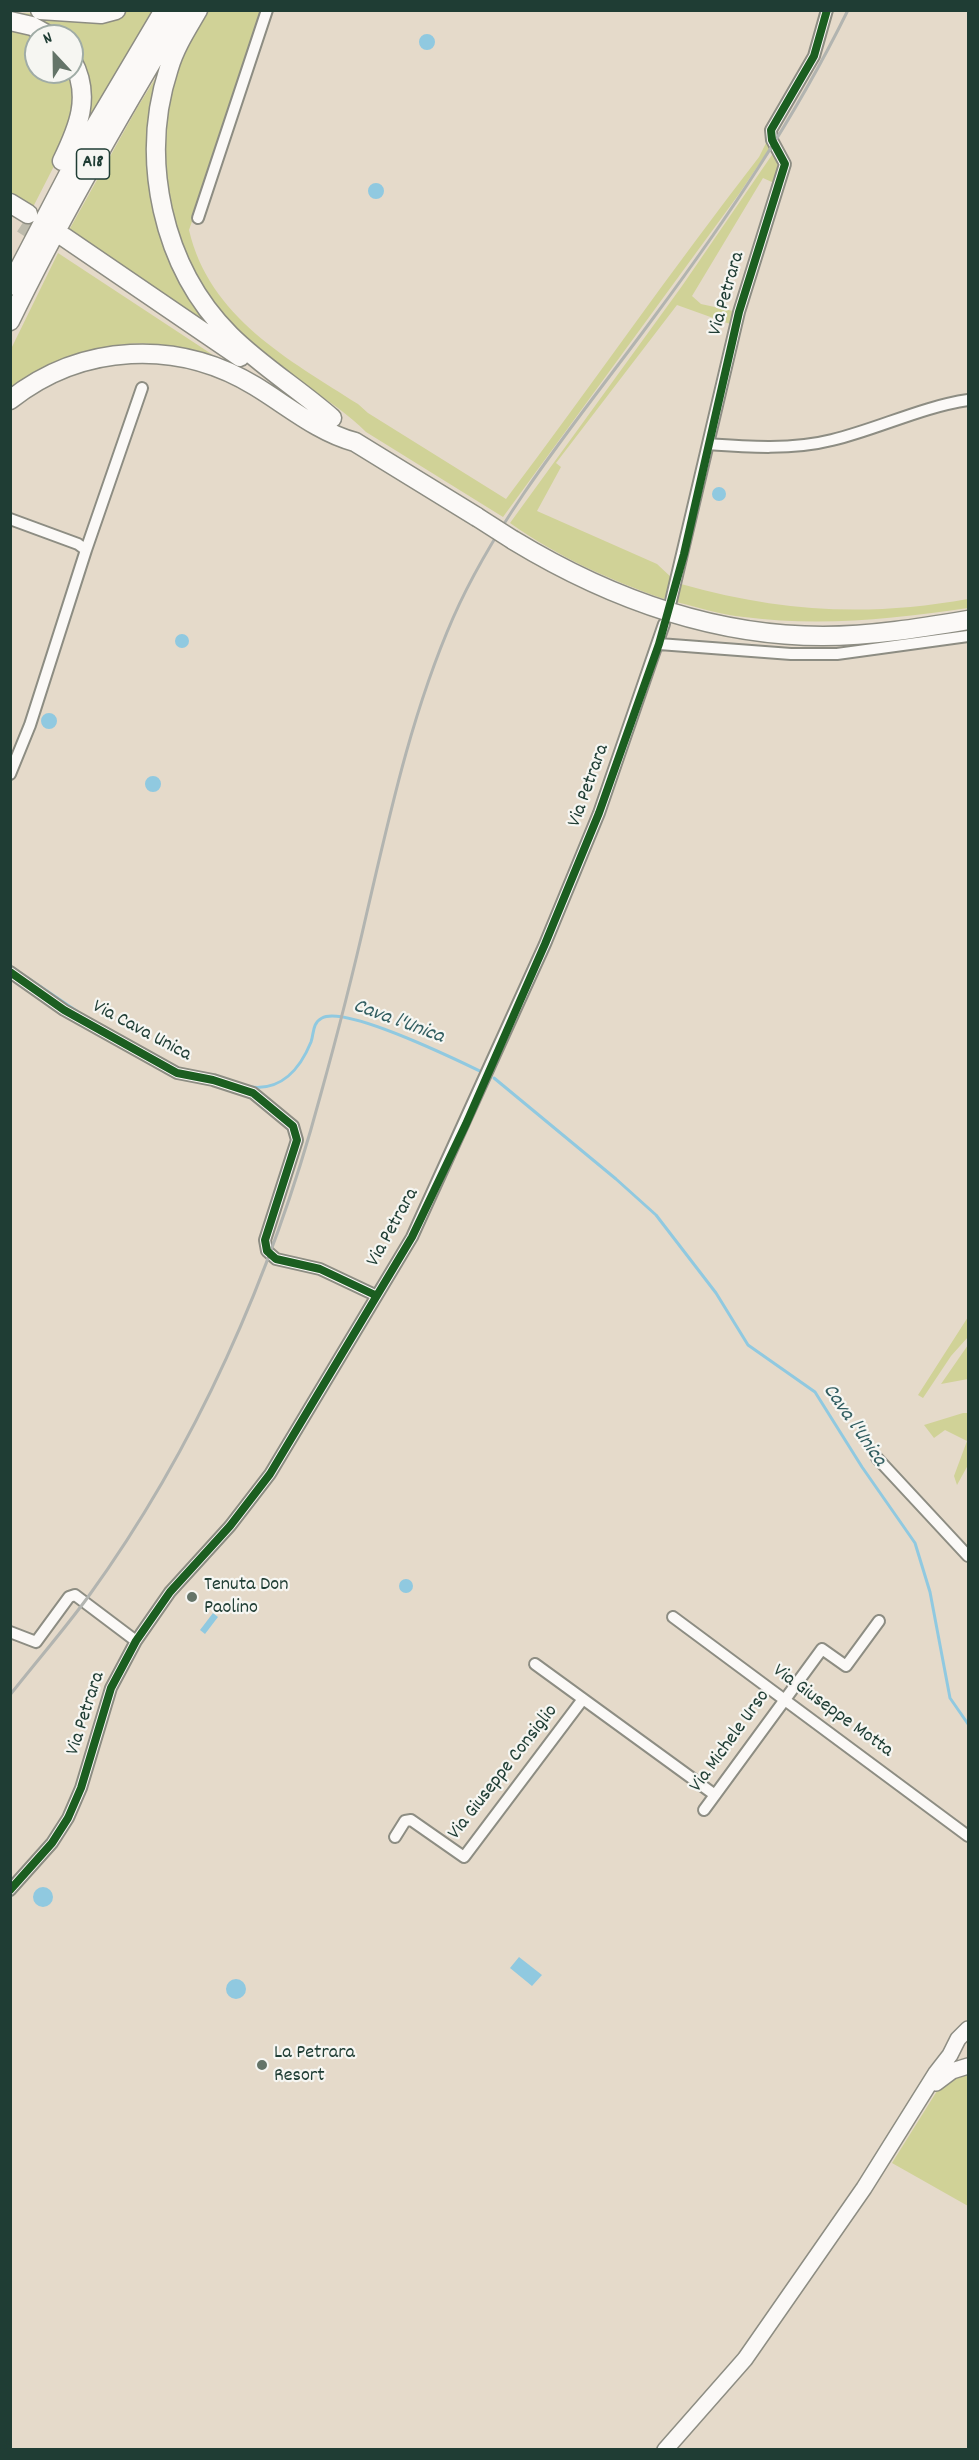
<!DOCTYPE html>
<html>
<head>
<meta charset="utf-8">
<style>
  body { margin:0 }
  #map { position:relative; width:979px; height:2460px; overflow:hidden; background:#e5daca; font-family:Dekko,sans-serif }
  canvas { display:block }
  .frame { position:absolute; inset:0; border:12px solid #1f3d34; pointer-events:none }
  .north { position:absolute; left:24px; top:24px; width:60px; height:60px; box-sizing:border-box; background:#f6f6f2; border:2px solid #a0aca6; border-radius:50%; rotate:338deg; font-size:16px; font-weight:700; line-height:24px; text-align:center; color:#1f3d34 }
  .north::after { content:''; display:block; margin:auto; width:21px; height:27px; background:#647468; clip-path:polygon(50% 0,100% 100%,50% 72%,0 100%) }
</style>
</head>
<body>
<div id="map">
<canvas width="979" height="2460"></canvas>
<div class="frame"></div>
<div class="north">N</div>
</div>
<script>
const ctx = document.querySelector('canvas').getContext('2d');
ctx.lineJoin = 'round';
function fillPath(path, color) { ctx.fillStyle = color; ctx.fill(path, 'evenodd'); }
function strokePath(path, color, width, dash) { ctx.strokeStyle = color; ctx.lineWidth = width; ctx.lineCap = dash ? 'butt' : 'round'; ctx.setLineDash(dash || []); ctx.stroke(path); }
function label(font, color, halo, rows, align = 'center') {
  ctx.font = font + ' Dekko,sans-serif'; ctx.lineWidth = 4.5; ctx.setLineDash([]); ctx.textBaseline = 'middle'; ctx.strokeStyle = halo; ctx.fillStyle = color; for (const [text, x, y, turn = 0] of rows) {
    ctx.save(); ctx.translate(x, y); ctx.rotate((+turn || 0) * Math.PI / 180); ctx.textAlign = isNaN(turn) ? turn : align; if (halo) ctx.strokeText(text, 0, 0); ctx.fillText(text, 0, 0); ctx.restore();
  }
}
fillPath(new Path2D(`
  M130 11H154L86 122 72 36C53 36 37 18 18 13L101 16Z
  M205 11H265L189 230C209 317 289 360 358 404L368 413 506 499C592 385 672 269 759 157L766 143 769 144 770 148 739 194 503 517 366 432C331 397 285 377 249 343 182 282 147 185 169 95 177 64 190 38 205 11Z
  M10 24 36 36V72L75 73 73 129 32 209 11 195Z
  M169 56 157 196 227 338 68 232 137 108Z
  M776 149 780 167 774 183 763 178 692 296 701 304 733 311 730 324 677 305 556 463 561 467 537 511 657 564 672 578 664 599C610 580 558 557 510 523L682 286Z
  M58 253 213 355C177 345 131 337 94 351 65 362 38 380 11 393L10 351Z
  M681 584C780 612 868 617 968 599V608C893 619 820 627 744 617 721 615 698 607 676 602Z
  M968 1317V1337L951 1356 923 1398 918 1395Z
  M968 1345V1379L941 1384Z
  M963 1413H968V1465L957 1485 954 1476 967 1441 945 1430 934 1438 924 1425Z
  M968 2071V2206L892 2163 942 2083Z`), '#d0d297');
fillPath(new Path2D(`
  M419 42a8 8 0 1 1 16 0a8 8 0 1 1-16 0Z
  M368 191a8 8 0 1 1 16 0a8 8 0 1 1-16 0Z
  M712 494a7 7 0 1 1 14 0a7 7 0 1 1-14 0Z
  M175 641a7 7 0 1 1 14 0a7 7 0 1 1-14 0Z
  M41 721a8 8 0 1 1 16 0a8 8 0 1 1-16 0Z
  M145 784a8 8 0 1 1 16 0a8 8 0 1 1-16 0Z
  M399 1586a7 7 0 1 1 14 0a7 7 0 1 1-14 0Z
  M213 1613 218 1617 205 1634 200 1630Z
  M33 1897a10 10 0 1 1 20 0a10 10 0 1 1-20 0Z
  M519 1957 542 1975 532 1986 510 1968Z
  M226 1989a10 10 0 1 1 20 0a10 10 0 1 1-20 0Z`), '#90c9e0');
strokePath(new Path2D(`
  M10 966 78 1012
  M494 1078 616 1179 656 1215 716 1293 748 1345 815 1392 862 1467 915 1543 930 1592 950 1698 968 1724
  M250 1087C281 1091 300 1069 311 1042 314 1034 312 1023 322 1018 345 1005 457 1060 482 1072`), '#90c9e0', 3);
strokePath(new Path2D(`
  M22 224 59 248`), '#bdbbac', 18, [18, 9]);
const street = new Path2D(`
  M198 218 267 10
  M708 444C748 447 793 450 832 440 878 429 921 407 968 400
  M10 519 78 544 86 550 30 725 10 774
  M86 550 142 388
  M671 601 739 312 785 164 772 140 771 130 814 56 827 10
  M659 644 791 654H837L968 636
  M10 972 64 1010 177 1073 213 1080 253 1093 293 1126 297 1140 265 1240 267 1251 276 1259 320 1269 375 1295
  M877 1458 968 1556
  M673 1617 968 1836
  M10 1632 36 1642 69 1597 75 1595 136 1641
  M535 1664 715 1795
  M704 1810 822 1649 846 1666 879 1621
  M395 1837 405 1821 411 1820 464 1857 583 1699
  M10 1890 52 1843 68 1818 81 1788 111 1688 136 1641 170 1592 230 1526 270 1474 412 1237 545 944 599 813 664 624`);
const primary = new Path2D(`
  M936 2083 952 2071 968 2066
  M665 2450 745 2359 864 2188 936 2073 950 2055 958 2039 968 2029`);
const highway = new Path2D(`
  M40 10 101 14 116 10
  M198 10C187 29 175 47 169 68 139 159 162 267 230 335 261 366 299 389 332 418
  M10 21 32 26 50 36
  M62 161C78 128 92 96 72 60
  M10 203 28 214
  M64 237 240 357
  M10 286 81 150 164 10
  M10 321C62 214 121 112 183 10
  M10 400C82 343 178 339 255 386 288 406 318 432 355 442L477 517
  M513 540C607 597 712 636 823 636 872 636 920 628 968 620`);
strokePath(street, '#8d8d83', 14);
strokePath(primary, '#8d8d83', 18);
strokePath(highway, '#8d8d83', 21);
strokePath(street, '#fbf9f7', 10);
strokePath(primary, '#fbf9f7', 15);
strokePath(highway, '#fbf9f7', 18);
strokePath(new Path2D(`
  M10 1695C36 1662 63 1631 88 1597 196 1448 272 1275 320 1097 337 1036 353 974 367 912 390 813 412 712 453 618 500 511 585 411 654 317 727 219 794 120 848 10`), '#b2b4b0', 3);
const highwayBridge = new Path2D(`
  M477 517 513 540`);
strokePath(highwayBridge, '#8d8d83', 21, []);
strokePath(highwayBridge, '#fbf9f7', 18);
strokePath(new Path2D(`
  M10 972 64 1010 177 1073 213 1080 253 1093 293 1126 297 1140 265 1240 267 1251 276 1259 320 1269 375 1295
  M10 1890 52 1843 68 1818 81 1788 111 1688 136 1641 170 1592 230 1526 270 1474 412 1237 466 1124 545 944 599 813 659 644 684 554 739 312 785 164 772 140 771 130 814 56 827 10`), '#1b5e20', 8);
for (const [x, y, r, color] of [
  [192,1597,6,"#647468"],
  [262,2065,6,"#647468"]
]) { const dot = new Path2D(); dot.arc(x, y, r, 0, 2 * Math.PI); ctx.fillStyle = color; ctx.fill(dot); strokePath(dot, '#f6f6f2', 2); }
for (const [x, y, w] of [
  [93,164,33]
]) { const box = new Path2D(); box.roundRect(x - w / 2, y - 15, w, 30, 4.5); ctx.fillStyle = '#f6f6f2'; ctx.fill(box); strokePath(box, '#1f3d34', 1.5); }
label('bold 18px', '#1f3d34', null, [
  ["A18",93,164]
]);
label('20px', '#1f3d34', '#f6f6f2', [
  ["Via Petrara",728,294,-74],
  ["Via Petrara",590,786,-70],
  ["Via Cava Unica",141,1032,28],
  ["Via Petrara",394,1228,-61],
  ["Via Giuseppe Motta",832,1712,36],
  ["Via Petrara",87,1714,-72],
  ["Via Michele Urso",731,1742,-54],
  ["Via Giuseppe Consiglio",504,1773,-52]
]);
label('20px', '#1f3d34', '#f6f6f2', [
  ["Tenuta Don",204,1586],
  ["Paolino",204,1609],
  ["La Petrara",274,2054],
  ["Resort",274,2077]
], 'left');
label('italic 21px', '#325e61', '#f6f6f2', [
  ["Cava l'Unica",398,1023,20],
  ["Cava l'Unica",853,1426,55]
]);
</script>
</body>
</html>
